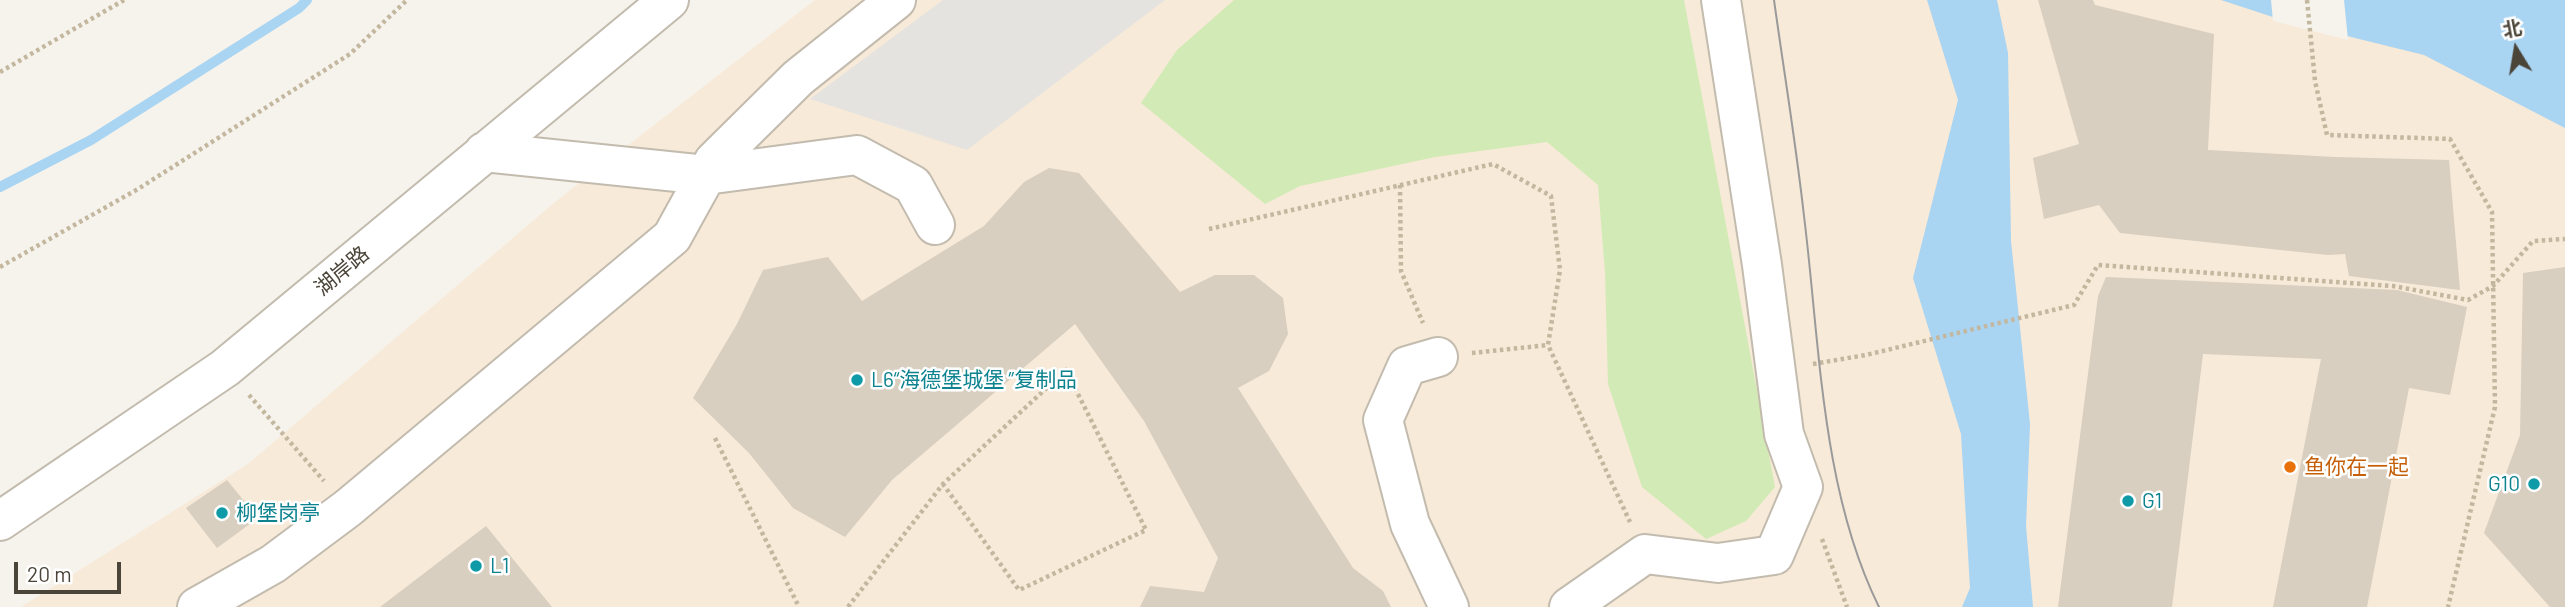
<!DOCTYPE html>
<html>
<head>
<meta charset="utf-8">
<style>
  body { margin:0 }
  #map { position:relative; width:2565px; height:607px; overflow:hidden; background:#f6f3ec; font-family:Barlow,"Noto Sans SC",sans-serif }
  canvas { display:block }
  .north { position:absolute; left:2481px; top:14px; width:70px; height:70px; -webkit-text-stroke:5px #fff; paint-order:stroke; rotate:349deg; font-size:19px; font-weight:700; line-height:28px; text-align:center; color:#4b4439 }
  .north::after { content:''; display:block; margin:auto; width:24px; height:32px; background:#4b4439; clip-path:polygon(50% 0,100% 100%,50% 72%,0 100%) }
  .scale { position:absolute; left:14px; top:562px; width:107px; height:32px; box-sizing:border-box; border:4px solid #4b4439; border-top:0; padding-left:9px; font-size:21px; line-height:24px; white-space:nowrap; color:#4b4439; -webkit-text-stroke:5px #fff; paint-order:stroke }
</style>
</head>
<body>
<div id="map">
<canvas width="2565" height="607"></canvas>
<div class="north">北</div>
<div class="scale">20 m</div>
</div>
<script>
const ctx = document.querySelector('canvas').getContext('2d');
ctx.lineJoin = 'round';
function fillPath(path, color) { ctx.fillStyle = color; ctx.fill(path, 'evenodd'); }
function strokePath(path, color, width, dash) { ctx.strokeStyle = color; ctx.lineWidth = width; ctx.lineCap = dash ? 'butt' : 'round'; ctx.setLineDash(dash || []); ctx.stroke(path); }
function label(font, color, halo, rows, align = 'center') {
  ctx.font = font + ' Barlow,"Noto Sans SC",sans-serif'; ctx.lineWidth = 5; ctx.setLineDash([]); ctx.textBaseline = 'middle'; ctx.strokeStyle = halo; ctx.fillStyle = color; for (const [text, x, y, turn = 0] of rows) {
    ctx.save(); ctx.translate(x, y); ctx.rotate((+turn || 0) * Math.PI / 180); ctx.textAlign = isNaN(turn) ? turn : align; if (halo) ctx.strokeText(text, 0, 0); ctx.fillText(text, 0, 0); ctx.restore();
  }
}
fillPath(new Path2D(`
  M815 0H2565V607H21L248 464 555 202Z`), '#f7ead8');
fillPath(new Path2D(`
  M1234 0H1684L1775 487 1746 521 1706 539 1642 487 1608 384 1605 273 1598 185 1547 142 1435 157 1300 186 1265 204 1141 103 1177 50Z`), '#d2eab5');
fillPath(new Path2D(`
  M943 0H1165L967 150 810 99Z`), '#e5e3e0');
fillPath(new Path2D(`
  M1927 0H1997L2008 53 2011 241 2030 424 2026 526 2033 607H1962L1970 588 1961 434 1913 278 1958 100Z
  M2221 0H2565V128L2424 55 2282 20Z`), '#a9d4f2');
fillPath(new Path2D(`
  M2271 0H2344L2348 40 2273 21Z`), '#f6f3ec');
strokePath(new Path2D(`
  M0 187 91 140 299 8 307 0`), '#a9d4f2', 10);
fillPath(new Path2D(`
  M2038 0H2093L2095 5 2214 34 2208 150 2335 157 2449 160 2460 290 2349 276 2345 254 2328 255 2120 233 2099 205 2044 219 2033 158 2079 144Z
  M1049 168 1079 173 1180 292 1215 275H1254L1283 298 1288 334 1269 371 1238 388 1353 568 1383 591 1391 607H1140L1150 586 1204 592 1218 558 1144 421 1075 324 892 480 845 537 793 508 749 453 693 398 737 324 763 270 828 257 862 301 984 226 1024 182Z
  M2565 267V607H2550L2484 533 2520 435 2523 273Z
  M2106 277 2397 290 2467 307 2450 395 2409 388 2367 607H2273L2321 359 2203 354 2172 607H2058L2098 296Z
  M227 480 258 518 217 548 186 508Z
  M486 526 552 607H380Z`), '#d8cfc1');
const minor = new Path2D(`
  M484 152 706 175 857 155 913 185 935 225
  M1438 357 1407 366 1383 420 1410 524 1449 607
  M0 521 225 368 669 0
  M197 607 273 564 348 508 672 237 714 161 798 78 896 0
  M1569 607 1645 554 1718 563 1774 555 1803 487 1784 434 1762 265 1721 0`);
strokePath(minor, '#c2bbae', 42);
strokePath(new Path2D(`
  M2307 0 2315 81 2327 135 2450 139 2492 212 2495 407 2448 607
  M0 72 124 0
  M1400 185 1401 271 1423 323
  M1209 229 1493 164 1551 196 1560 270 1548 345 1630 522
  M0 267 138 189 350 54 407 0
  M1472 353 1548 345
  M1813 364 1866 355 2074 305 2098 265 2393 286 2468 300 2493 286 2533 241 2565 239
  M249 395 324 481
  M715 438 799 607
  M1822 539 1847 607
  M848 607 943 484 1066 370 1146 530 1019 590 943 484`), '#c4b79f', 4.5, [3.5, 3.5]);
strokePath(minor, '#fff', 38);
strokePath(new Path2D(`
  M1774 0C1784 72 1796 144 1804 216 1820 344 1821 490 1879 607`), '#9a9a9a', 2);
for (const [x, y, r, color] of [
  [857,380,7,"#0f9aa8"],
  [2290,467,7,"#e8710a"],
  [2534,484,7,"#0f9aa8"],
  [2128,501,7,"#0f9aa8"],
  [222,513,7,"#0f9aa8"],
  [476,566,7,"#0f9aa8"]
]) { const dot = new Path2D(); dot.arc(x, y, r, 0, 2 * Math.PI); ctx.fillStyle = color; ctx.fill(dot); strokePath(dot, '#fff', 2.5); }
label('21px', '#4b4439', '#fff', [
  ["湖岸路",342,271,-40]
]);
label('21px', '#0d838f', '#fff', [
  ["L6“海德堡城堡 ”复制品",871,380],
  ["G10",2520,484,"right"],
  ["G1",2142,501],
  ["柳堡岗亭",236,513],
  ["L1",490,566]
], 'left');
label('21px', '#c56008', '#fff', [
  ["鱼你在一起",2304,467]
], 'left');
</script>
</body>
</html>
